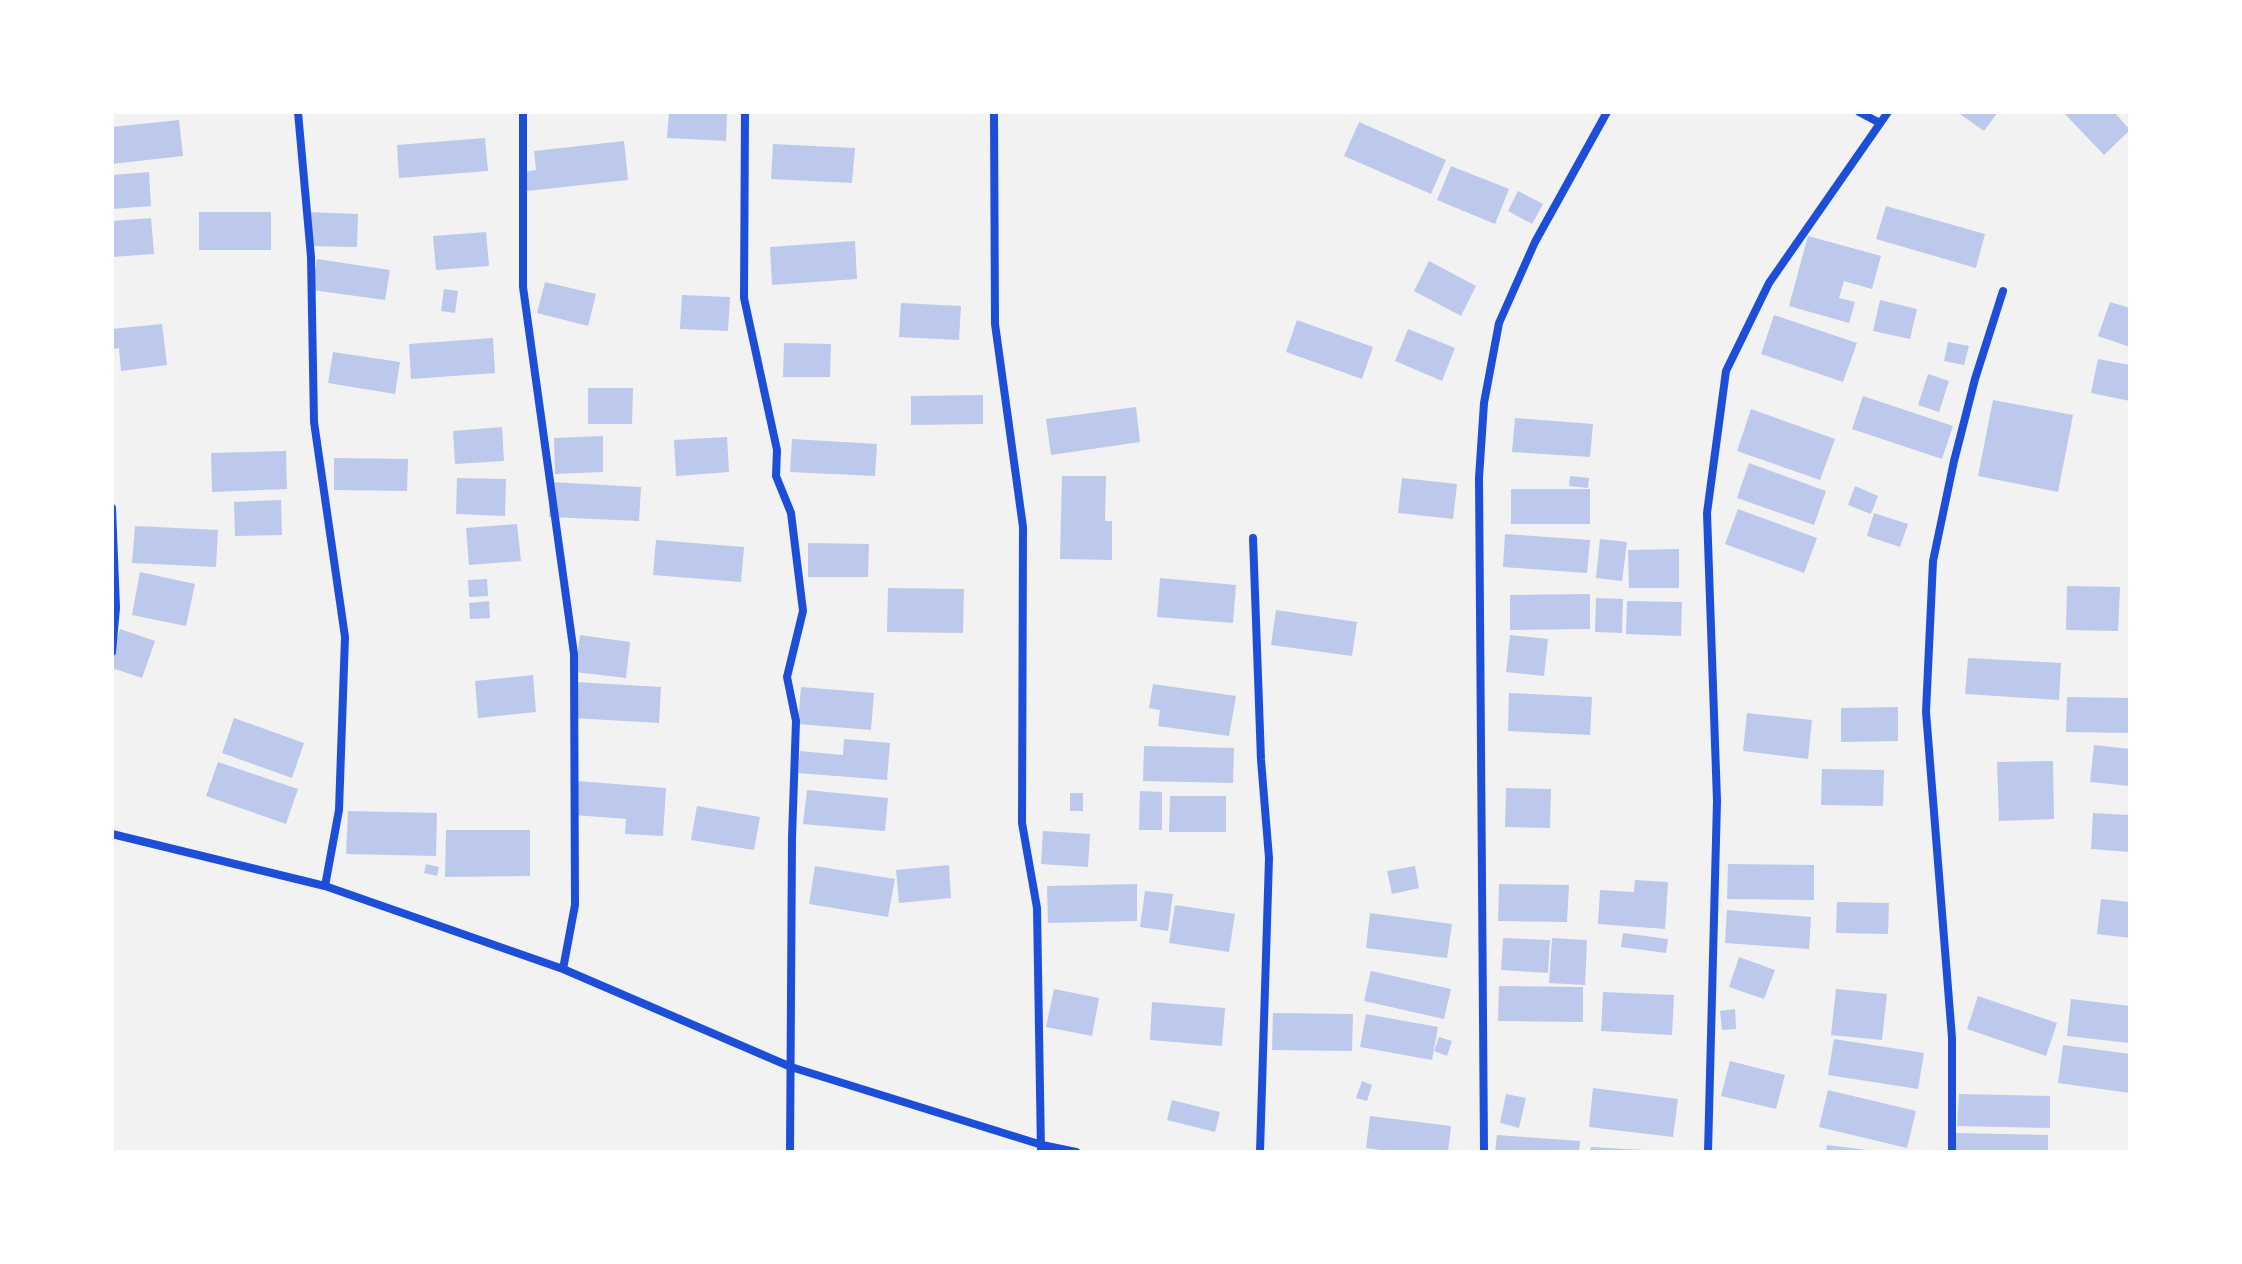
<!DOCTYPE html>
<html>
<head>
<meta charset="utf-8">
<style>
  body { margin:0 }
  #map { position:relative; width:2242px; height:1264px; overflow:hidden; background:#f2f2f2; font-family:"IBM Plex Sans",sans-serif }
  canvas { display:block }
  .frame { position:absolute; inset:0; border:114px solid #fff; pointer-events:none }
</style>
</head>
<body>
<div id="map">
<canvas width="2242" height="1264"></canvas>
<div class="frame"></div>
</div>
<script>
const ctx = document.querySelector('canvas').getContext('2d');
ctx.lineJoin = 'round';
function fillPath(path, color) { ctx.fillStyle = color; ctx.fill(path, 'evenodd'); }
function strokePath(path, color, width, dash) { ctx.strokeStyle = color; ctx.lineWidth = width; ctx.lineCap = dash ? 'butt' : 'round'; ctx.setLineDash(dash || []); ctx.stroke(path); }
fillPath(new Path2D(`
  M669 112H727L726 141 667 138Z
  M1957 112H1998L1984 131Z
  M2063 112H2114L2130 130 2104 155Z
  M179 120 183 156 112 164V127Z
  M1359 122 1446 160 1431 194 1344 156Z
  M485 138 488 171 399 178 397 145Z
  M624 141 628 180 527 191 525 172 536 170 534 151Z
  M773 144 855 148 852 183 771 179Z
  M1451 166 1509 189 1495 224 1437 200Z
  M149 172 151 206 112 209V175Z
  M1518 191 1543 204 1532 224 1508 211Z
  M1886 206 1985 234 1976 268 1876 239Z
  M199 212H271V250H199Z
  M307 212 358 214 357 247 306 246Z
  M151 218 154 254 112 257V221Z
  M486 232 489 266 436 270 433 236Z
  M1808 236 1881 256 1872 289 1844 281 1839 298 1855 302 1849 323 1789 306Z
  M855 241 857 279 772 285 770 247Z
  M317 259 390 270 385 300 312 290Z
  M1429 261 1476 286 1461 316 1414 291Z
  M545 282 596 294 588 326 537 313Z
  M444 289 458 291 455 313 441 311Z
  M682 295 730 297 728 331 680 329Z
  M1880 300 1917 309 1910 339 1873 331Z
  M2110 302 2130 308V347L2098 336Z
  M901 303 961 306 959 340 899 337Z
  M1774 315 1857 343 1843 382 1761 354Z
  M1297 320 1373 347 1362 379 1286 352Z
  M162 324 167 365 121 371 119 348 114 349 112 329Z
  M1408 329 1455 348 1442 381 1395 361Z
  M493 338 495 373 411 379 409 344Z
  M1948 342 1969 346 1964 365 1944 361Z
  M784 343 831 344 830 377H783Z
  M333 352 400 362 395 394 328 383Z
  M2098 359 2130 365V401L2091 393Z
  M1928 374 1949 381 1939 412 1918 405Z
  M588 388H633L632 424H588Z
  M983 395V424L911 425V396Z
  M1863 396 1953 426 1942 459 1852 429Z
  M1993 400 2073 415 2058 492 1978 476Z
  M1136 407 1140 442 1051 455 1046 419Z
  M1751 409 1835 439 1820 480 1737 451Z
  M1515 418 1593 424 1590 457 1512 452Z
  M502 427 504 461 455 464 453 431Z
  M603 436V472L555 474 554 438Z
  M727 437 729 472 676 476 674 440Z
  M792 439 877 444 875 476 790 472Z
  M286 451 287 489 212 492 211 453Z
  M334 458 408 459 407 491 334 490Z
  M1749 463 1826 491 1814 525 1737 498Z
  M1062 476H1106L1105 521H1112V560L1060 559Z
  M1570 476 1589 478 1588 488 1569 486Z
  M457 478 506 479 505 516 456 514Z
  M1402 478 1457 484 1453 519 1398 513Z
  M551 482 641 487 639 521 549 517Z
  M1855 486 1878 496 1871 514 1848 505Z
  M1511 489H1590V524H1511Z
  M281 500 282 535 235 536 234 502Z
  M1738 509 1817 538 1804 573 1725 544Z
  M1874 513 1908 524 1900 547 1867 536Z
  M517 524 521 561 469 565 466 528Z
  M135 526 218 530 216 567 132 563Z
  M1505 534 1590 540 1587 573 1503 567Z
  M1600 539 1627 542 1622 581 1596 578Z
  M656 540 744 547 741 582 653 575Z
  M808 543 869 544 868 577H808Z
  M1679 549V588H1629L1628 550Z
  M140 572 195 584 186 626 132 615Z
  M1160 578 1236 585 1233 623 1157 617Z
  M487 579 488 596 469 597 468 580Z
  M2067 586 2120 587 2118 631 2066 630Z
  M888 588 964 589 963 633 887 632Z
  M1590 594V629L1510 630V595Z
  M1596 598 1623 599 1622 633 1595 632Z
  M489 601 490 618 470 619 469 603Z
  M1627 601 1682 602 1681 636 1626 634Z
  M1276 610 1357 622 1352 656 1271 645Z
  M120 629 155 641 142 678 112 668V652Z
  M580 635 630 642 626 678 575 672Z
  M1510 635 1548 639 1544 676 1506 672Z
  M1968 658 2061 663 2059 700 1965 694Z
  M533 675 536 712 478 718 475 681Z
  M576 682 661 687 659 723 573 718Z
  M1153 684 1236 696 1229 736 1158 726 1160 710 1149 708Z
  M801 687 874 693 871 730 798 724Z
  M1509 693 1592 697 1590 735 1508 731Z
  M2067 697 2130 698V733L2066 732Z
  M1898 707V741L1841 742V708Z
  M1747 713 1812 720 1808 759 1743 751Z
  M234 718 304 743 292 778 222 753Z
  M844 739 890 743 887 780 798 773 800 751 843 755Z
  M2094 745 2130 749V786L2090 782Z
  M1144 746 1234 748 1233 783 1143 781Z
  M2053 761 2054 819 1999 821 1997 762Z
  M218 762 298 789 286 824 206 796Z
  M1822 769 1884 770 1883 806 1821 805Z
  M577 781 666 788 663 836 625 834 626 819 574 815Z
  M1506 788 1551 789 1550 828 1505 827Z
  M807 790 888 798 885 831 803 824Z
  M1140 791 1162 792V830H1139Z
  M1070 793H1083V811H1070Z
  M1170 796H1226V832H1169Z
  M697 806 760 817 754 850 691 840Z
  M348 811 437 813 436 856 346 854Z
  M2093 813 2130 815V852L2091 849Z
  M446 830H530V876L445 877Z
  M1043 831 1090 834 1088 867 1041 864Z
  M426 864 439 867 437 876 424 873Z
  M1728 864 1814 865V900L1727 899Z
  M949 865 951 898 899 903 896 870Z
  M815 866 895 879 888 917 809 904Z
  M1415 866 1419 888 1392 894 1387 871Z
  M1635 880 1668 882 1665 929 1598 924 1600 890 1634 892Z
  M1137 884V921L1048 923 1047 886Z
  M1499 884 1569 885 1567 922 1498 921Z
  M1145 891 1173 894 1168 931 1140 927Z
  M2101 899 2130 902V938L2097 934Z
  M1837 902 1889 903 1888 934 1836 933Z
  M1175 905 1235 914 1229 952 1169 943Z
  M1727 910 1811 917 1809 949 1725 943Z
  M1370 913 1452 924 1447 958 1366 948Z
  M1623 933 1668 939 1666 953 1621 947Z
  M1503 938 1550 940 1548 973 1501 970Z
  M1552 938 1587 940 1585 985 1549 983Z
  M1739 957 1775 970 1764 999 1729 987Z
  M1371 971 1451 989 1444 1019 1364 1001Z
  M1499 986 1583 987V1022L1498 1021Z
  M1054 989 1099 998 1092 1036 1046 1027Z
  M1836 989 1887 994 1882 1040 1831 1035Z
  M1603 992 1674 995 1672 1035 1601 1031Z
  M1978 996 2057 1023 2046 1056 1967 1029Z
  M2071 999 2130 1006V1043L2067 1036Z
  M1152 1002 1225 1008 1222 1046 1150 1040Z
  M1735 1009 1736 1029 1722 1030 1720 1011Z
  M1273 1013 1353 1014 1352 1051 1272 1050Z
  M1366 1014 1438 1027 1432 1060 1360 1047Z
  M1439 1037 1452 1041 1447 1056 1434 1051Z
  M1834 1039 1924 1053 1918 1089 1828 1075Z
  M2063 1045 2130 1054V1093L2058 1083Z
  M1730 1061 1785 1075 1776 1109 1721 1096Z
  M1362 1081 1372 1085 1367 1101 1356 1098Z
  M1593 1088 1678 1099 1673 1137 1589 1127Z
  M1828 1090 1916 1111 1907 1148 1819 1127Z
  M1506 1094 1526 1098 1519 1128 1500 1123Z
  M1959 1094 2050 1096V1128L1957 1126Z
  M1172 1100 1220 1112 1215 1132 1167 1120Z
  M1370 1116 1451 1126 1448 1152H1396L1366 1148Z
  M1956 1133 2048 1135V1152H1955Z
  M1497 1135 1580 1141 1579 1152H1495Z
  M1827 1145 1868 1150V1152H1826Z
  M1591 1147 1643 1150V1152H1590Z`), '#bdc9ec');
strokePath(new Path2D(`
  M298 112 311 257 314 422 345 637 339 810 325 886
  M523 112V287L574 654 575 905 563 969
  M745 112 744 298 777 450 776 476 791 513 803 611 787 677 796 721 792 838 790 1152
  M994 112 995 324 1023 527 1022 823 1037 908 1041 1152
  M1859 112 1878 122
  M112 508 116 608 112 652
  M1253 538 1261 760 1269 858 1260 1152
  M112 834 325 886 563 969 791 1067 1042 1145 1076 1152
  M1484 1152 1479 478 1484 403 1499 323 1535 242 1607 112
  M1708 1152 1717 801 1707 513 1726 371 1769 283 1888 112
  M1952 1152V1038L1926 712 1933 561 1954 461 1975 379 2003 291`), '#1d4ed8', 8);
</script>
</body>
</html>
